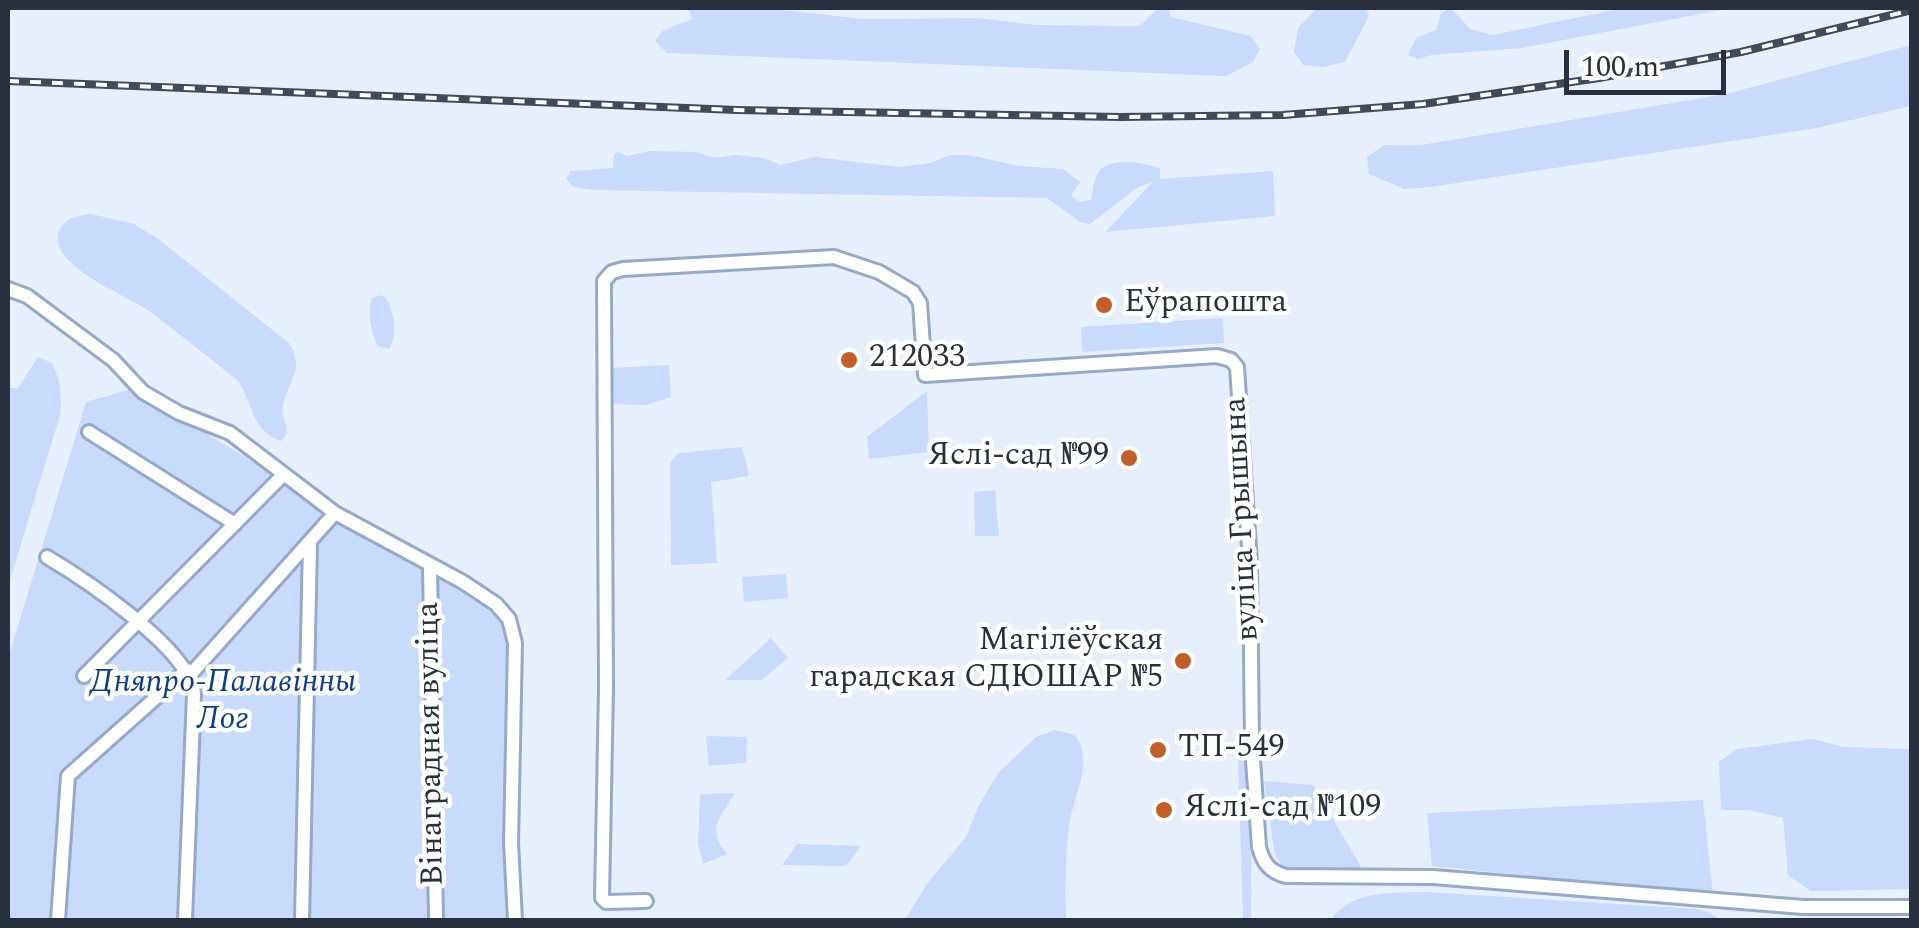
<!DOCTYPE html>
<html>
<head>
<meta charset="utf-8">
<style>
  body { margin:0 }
  #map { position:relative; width:1919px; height:928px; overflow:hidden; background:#e7effd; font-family:Spectral,serif }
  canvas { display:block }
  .frame { position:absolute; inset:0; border:10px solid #28303d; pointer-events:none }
  .scale { position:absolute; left:1564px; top:50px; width:162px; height:45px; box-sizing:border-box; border:5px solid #28303d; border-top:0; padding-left:12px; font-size:30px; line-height:35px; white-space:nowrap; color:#28303d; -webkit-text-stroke:8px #fff; paint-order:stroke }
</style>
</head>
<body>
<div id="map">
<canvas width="1919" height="928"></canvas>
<div class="frame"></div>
<div class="scale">100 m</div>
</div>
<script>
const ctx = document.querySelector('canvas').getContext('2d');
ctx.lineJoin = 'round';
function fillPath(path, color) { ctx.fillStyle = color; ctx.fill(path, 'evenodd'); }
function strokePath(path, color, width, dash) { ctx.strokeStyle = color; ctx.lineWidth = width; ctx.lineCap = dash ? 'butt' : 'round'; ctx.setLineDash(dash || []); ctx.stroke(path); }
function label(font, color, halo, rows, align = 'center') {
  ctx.font = font + ' Spectral,serif'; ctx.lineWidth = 9; ctx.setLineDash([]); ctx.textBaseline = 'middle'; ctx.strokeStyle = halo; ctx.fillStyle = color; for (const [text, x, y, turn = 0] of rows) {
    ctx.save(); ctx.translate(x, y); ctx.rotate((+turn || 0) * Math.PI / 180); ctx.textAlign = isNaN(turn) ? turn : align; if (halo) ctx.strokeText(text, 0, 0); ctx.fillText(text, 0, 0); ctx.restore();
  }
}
fillPath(new Path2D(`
  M680 8H763L864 19 977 18 1036 25 1140 26 1158 8H1168L1171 17 1251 36 1260 49 1253 62 1226 76 667 53 655 41 662 31 692 19 690 11Z
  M1317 8H1366L1369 16 1345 62 1323 67 1303 65 1294 52 1298 28Z
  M1451 8 1470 29 1493 35 1623 8H1731L1522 48 1432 55 1418 59 1408 55 1416 38 1436 30 1441 13Z
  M1911 45V106L1817 128 1430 187 1404 189 1369 174 1367 157 1384 145H1421L1726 94Z
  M650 151 696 152 713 158 735 155 764 158 780 165 815 157 898 167 931 163 949 155H969L1019 166 1063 169 1080 182 1071 195 1078 202 1091 200C1093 192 1093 182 1097 175 1106 155 1144 162 1160 169V179L1273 171 1275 216 1105 232 1153 182 1138 187 1090 224 1080 222 1047 198 592 190 573 187 566 179 571 171 613 168 614 154 618 152 628 156Z
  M91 214 134 224 157 238 289 343C305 369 290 379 283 404 279 419 295 429 281 441 250 430 254 403 237 380 209 358 181 335 152 313 130 296 46 266 59 231 64 218 79 215 91 214Z
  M381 295 386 298C394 312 398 335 389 349L378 346C371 334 367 312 372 298Z
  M1223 318 1224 343 1082 352 1081 327Z
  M38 357 52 363C61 381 62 395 60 415L8 587V388H18Z
  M669 365 671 397 646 405 610 404 612 368Z
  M131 389 271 472 353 532 476 598 507 627 515 920H8V659L86 402Z
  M927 391 929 452 869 459 867 437Z
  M742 447 749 476 711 482 717 563 671 565 670 463 678 453Z
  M995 490 999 536H975L974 492Z
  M786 574 788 598 744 602 742 577Z
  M771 638 788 658 762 680H725Z
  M1055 730 1075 735C1095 761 1073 798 1069 826 1065 857 1065 890 1066 920H905L926 885 966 837 979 805 999 772 1036 737Z
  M706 736 747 737 746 763 709 766Z
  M1813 739 1843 747 1911 749V889L1811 891 1788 875 1783 818 1749 810H1721L1719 762 1737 749Z
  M1247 756 1252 764 1251 920H1243L1238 761Z
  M1264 781 1313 785 1364 872 1286 871 1275 856Z
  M735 793C720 819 706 828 727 854L703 864 698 843 700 794Z
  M1703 800 1713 895 1432 866 1427 813Z
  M797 844 861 846 846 866 782 865Z
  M1428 892 1696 909 1708 912 1721 920H1331C1352 889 1395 893 1428 892Z`), '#c7dbfd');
const minor = new Path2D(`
  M8 289 27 296 113 360 143 392 179 413 230 433 335 513 463 582 496 604 509 619 515 643 511 843 515 920
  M89 432 235 524
  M47 557C84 579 191 650 194 694L185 920
  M430 567 436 920
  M190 675 335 513
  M84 676 284 474
  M646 901 606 902 602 898 606 688 604 281 612 272 623 269 834 257 879 272 913 292 920 303 925 375 1217 356 1231 360 1237 367 1250 562 1252 745 1259 847C1263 863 1270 872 1286 876L1433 877 1803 907H1912
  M58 920 68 776 187 670
  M302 920 310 544`);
strokePath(minor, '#96a9c8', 18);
strokePath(minor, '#fff', 12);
const rail = new Path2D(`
  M8 81 737 110 1120 117 1283 115 1423 104 1599 78 1741 52 1912 10`);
strokePath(rail, '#424a57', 8);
strokePath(rail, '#fff', 4, [11]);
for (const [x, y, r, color] of [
  [1104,305,10,"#c35e29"],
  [849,360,10,"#c35e29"],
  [1129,458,10,"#c35e29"],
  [1183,661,10,"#c35e29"],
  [1158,750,10,"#c35e29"],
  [1164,810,10,"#c35e29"]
]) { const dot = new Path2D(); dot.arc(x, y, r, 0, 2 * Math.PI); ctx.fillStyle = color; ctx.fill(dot); strokePath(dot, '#fff', 4); }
label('32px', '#28303d', '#fff', [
  ["Еўрапошта",1124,305],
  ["212033",869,360],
  ["Яслі-сад №99",1109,458,"right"],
  ["Магілёўская",1163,643,"right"],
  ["гарадская СДЮШАР №5",1163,680,"right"],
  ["ТП-549",1178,750],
  ["Яслі-сад №109",1184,810]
], 'left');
label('32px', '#28303d', '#fff', [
  ["вуліца Грышына",1244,519,-93],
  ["Вінаградная вуліца",433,744,-91]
]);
label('italic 32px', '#0f3d88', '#fff', [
  ["Дняпро-Палавінны",223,685],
  ["Лог",223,722]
]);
</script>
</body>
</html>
